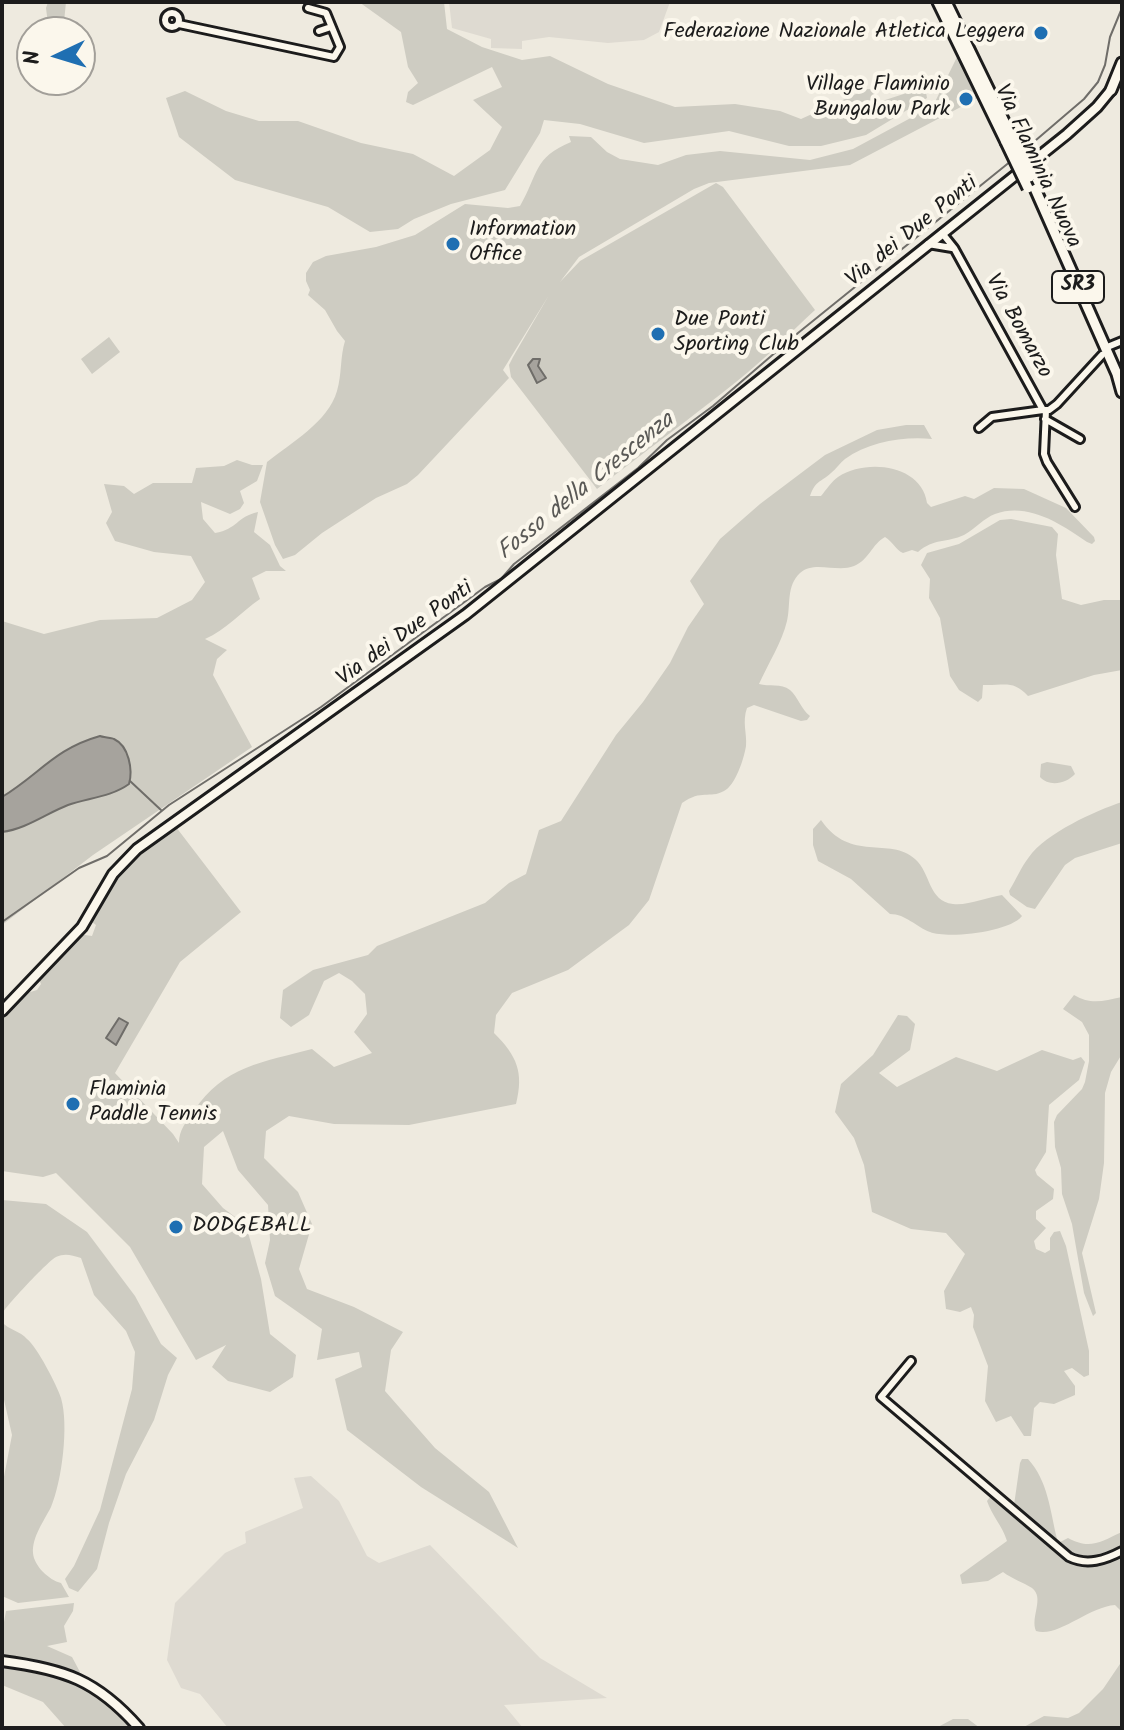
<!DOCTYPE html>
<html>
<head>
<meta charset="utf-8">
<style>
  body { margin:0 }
  #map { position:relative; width:1124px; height:1730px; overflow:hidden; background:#eeeadf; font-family:Kalam,sans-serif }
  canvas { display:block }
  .frame { position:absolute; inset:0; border:4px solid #1c1c1c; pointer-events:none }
  .north { position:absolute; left:16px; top:16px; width:80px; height:80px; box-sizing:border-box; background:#fbf7ec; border:2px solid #a29f99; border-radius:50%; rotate:266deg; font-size:22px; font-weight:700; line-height:32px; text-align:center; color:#1c1c1c }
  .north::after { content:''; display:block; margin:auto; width:28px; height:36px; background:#1f6fb2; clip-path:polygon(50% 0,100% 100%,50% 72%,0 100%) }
</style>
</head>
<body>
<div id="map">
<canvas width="1124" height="1730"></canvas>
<div class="frame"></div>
<div class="north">N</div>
</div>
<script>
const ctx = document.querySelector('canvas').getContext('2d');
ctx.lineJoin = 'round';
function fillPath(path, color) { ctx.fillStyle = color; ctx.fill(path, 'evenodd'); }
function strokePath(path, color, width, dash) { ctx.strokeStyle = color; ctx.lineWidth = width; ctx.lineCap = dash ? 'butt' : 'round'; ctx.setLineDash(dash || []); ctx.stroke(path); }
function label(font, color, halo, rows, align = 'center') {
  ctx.font = font + ' Kalam,sans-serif'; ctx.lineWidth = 8; ctx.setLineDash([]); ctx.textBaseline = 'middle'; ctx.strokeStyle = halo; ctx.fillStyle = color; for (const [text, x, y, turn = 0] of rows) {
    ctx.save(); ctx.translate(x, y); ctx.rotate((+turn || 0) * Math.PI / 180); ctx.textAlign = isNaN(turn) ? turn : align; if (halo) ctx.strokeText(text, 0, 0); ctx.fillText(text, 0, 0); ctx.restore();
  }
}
fillPath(new Path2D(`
  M449 2H670L659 32 644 40 608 43 549 37 522 41V49L491 48V39L452 28Z
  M311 1476 339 1501 367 1556 379 1563 430 1545 540 1658 607 1698 504 1705 523 1728H228L200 1694 181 1688 167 1660 175 1603 225 1553 246 1543 245 1532 303 1508 294 1478Z`), '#dedad1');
fillPath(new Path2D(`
  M48 2H66L63 32H49L46 8Z
  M359 2H444L447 29 482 47 522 60 550 56 608 84 675 107 735 104 780 111 801 119 867 89H876L873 99 876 103 925 87 927 98 866 135 821 146H789L729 131 644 143 580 124 544 120 540 133 505 190 451 204 414 219 398 229 370 232 328 207 235 180 179 137 166 98 185 91 226 111 259 121H298L361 143 413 154 454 176 490 150 502 127 473 100 502 87 492 67 413 105 406 102 408 92 418 83 408 67 401 32Z
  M957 57 978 98 850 165 709 183 694 189 579 257 560 282 580 261 716 183 723 187 815 310C789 334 764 360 736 382 691 418 643 453 597 489L511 377 509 365 513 357 549 295 503 370 509 378 418 475 407 484 376 498 322 533 295 555 283 559 275 545 260 502 267 462C291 443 328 422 337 391 342 374 340 357 345 341L337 331 325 310 308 295 310 290 306 281V273L313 262 326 256 376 247 415 235 465 204 508 208 520 206C539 173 533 158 571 142L569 136 591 137 607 152 620 159 658 165 686 155 720 151 810 160 853 149 933 106Z
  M109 337 120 352 92 374 81 359Z
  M906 425H924L932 439C904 436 868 442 845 459 840 463 836 469 831 473 820 483 816 480 810 496H821C826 490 832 481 838 477 867 458 922 465 927 503L931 507 965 496 974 499 994 488 1024 489 1066 508 1094 537 1095 541 1092 544 1087 542C1061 524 1028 502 995 514 984 518 975 529 964 535 947 543 934 538 918 552L912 550 903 553C896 550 893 542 885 537 872 544 869 560 854 566 837 573 814 560 800 573 786 586 791 605 787 621 782 642 768 664 759 684 769 687 781 683 790 690 798 697 801 709 810 716L807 720 801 721 754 705 747 708C742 722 747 733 746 746 744 759 735 786 724 791 709 799 702 789 682 803L649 900 629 925 568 970 512 993 496 1015 494 1033C517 1056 524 1072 516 1104L409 1125 334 1124 289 1116 266 1131 264 1158 298 1192 312 1224 299 1269 307 1289 354 1307 403 1332 391 1350 385 1391 435 1448 489 1492 518 1548 421 1487 347 1430 335 1379 362 1367 359 1352 317 1360 322 1329 275 1296 265 1263 270 1240 268 1205 238 1170 223 1131 204 1147 202 1184 223 1208 246 1225 261 1279 270 1334 296 1355 293 1377 270 1392 228 1381 212 1367 226 1345 196 1360 130 1247 56 1173 43 1177 2 1171V1020L27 993 37 990 41 984 38 977 78 934 92 936 96 925 92 922 117 874 128 861 176 827 241 912 180 962 115 1073 173 1134 179 1143C179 1130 186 1122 194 1111 223 1066 264 1062 312 1049L334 1067 372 1053 354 1032 367 1014 365 994 352 981 339 973 324 981 309 1015 291 1027 280 1018 283 990 313 970 368 955 377 946 485 903 509 883 526 874 539 830 561 821 616 735 643 702 670 663 688 627 704 604 690 581 720 539 760 504 825 455 877 430Z
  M237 460 252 465H263L257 481 240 491 244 503 240 509 230 514 201 502 203 519 215 533C238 529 236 517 258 512L254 532 270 545 280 566 286 571H266L252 578 260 599C241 612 226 630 205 639L227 650 217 659 213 675 252 747 93 855 2 925V621L44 634 100 620 157 618 192 600 205 582 191 556 154 552 115 541 106 523 112 512 104 484 124 486 134 494 153 483H192L196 468 224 466Z
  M1011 519 1052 527 1058 534 1056 555 1062 599 1081 605 1104 600H1122V670L1094 675 1028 696C1013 679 1003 686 983 685L982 698 978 702 959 690 950 676 940 618 929 598 930 579 921 565 927 553 959 544 1000 520Z
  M1047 762 1071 766 1075 774C1066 784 1049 787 1040 777L1041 764Z
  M1122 802V843L1075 858 1065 865 1035 909 1027 907 1010 895 1009 891C1016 880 1021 867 1029 857 1046 833 1095 811 1122 802Z
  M821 820C850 863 890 836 915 859 931 873 928 901 953 904 967 906 988 897 1002 895L1022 916C1010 932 948 939 930 932 916 927 906 914 890 914L851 879 818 861 813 845V829Z
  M1074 995C1091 1005 1103 1001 1122 997V1054L1111 1072 1105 1093 1104 1163 1099 1199 1082 1253 1096 1313 1093 1316 1084 1293 1072 1224 1062 1194 1061 1168 1055 1147 1054 1122 1057 1115 1082 1089 1085 1082 1089 1061V1035L1082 1022 1063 1009Z
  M898 1015 907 1016 915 1024 910 1050 879 1073 897 1087 956 1057 997 1071 1042 1050 1073 1060 1081 1057 1085 1062 1079 1080 1049 1105 1046 1152 1035 1170 1037 1175 1054 1189 1053 1199 1036 1211V1219L1046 1228 1034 1241 1036 1249 1045 1253 1050 1250V1238L1054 1232 1060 1231 1066 1246 1089 1351V1375L1084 1377 1072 1368 1064 1371 1075 1386V1395L1054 1404 1040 1402 1034 1408 1031 1436H1024L1011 1416 996 1422 985 1401 988 1366 973 1327 974 1315 971 1307 960 1312 946 1309 944 1291 965 1254 946 1233 911 1229 872 1212 864 1165 854 1138 835 1112 841 1084 873 1055Z
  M2 1200 46 1204 87 1232 135 1296 161 1344 177 1358 168 1375 154 1420 126 1474 109 1523 97 1569 78 1592 69 1588 65 1579 74 1566 100 1510 132 1389 135 1352 126 1331 94 1295 81 1258C71 1255 65 1253 56 1257 49 1260 5 1307 2 1314Z
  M2 1322C9 1330 20 1331 27 1339 37 1347 57 1385 61 1398 69 1425 62 1481 51 1507 44 1521 32 1537 33 1553 34 1566 49 1580 61 1583L69 1597 18 1603 2 1596V1487L12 1435 2 1391Z
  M1022 1459H1028C1048 1481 1050 1510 1057 1539L1055 1541 1014 1505 1020 1463Z
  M990 1497 1065 1561 1086 1567 1122 1555V1612L1115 1605C1088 1607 1058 1638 1036 1631 1030 1617 1045 1598 1032 1588 1023 1582 1012 1579 1003 1572L988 1581 962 1584 960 1575 1007 1541C1002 1525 992 1516 987 1501Z
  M1122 1532V1546C1096 1560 1082 1563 1058 1543L1068 1538C1090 1550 1100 1542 1122 1532Z
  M74 1603 73 1611 64 1626 67 1642 47 1646 72 1657 80 1672 71 1680 100 1695 133 1728H66L43 1702 2 1685V1633L6 1611Z
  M1122 1661V1728H1022L1044 1716 1068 1718 1079 1713 1103 1689Z
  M953 1719H968L980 1728H936Z`), '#ceccc2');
const water = new Path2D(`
  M533 359H540L538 366 546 378 537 383 528 365Z
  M100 736C102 737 113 738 114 739 129 746 133 770 129 784 111 797 88 798 68 805 45 814 26 829 2 832V797C40 774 54 749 100 736Z
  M119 1018 128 1023 116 1045 106 1038Z`);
fillPath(water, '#a6a39d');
strokePath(water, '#6f6d69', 2);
strokePath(new Path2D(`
  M1022 152 1084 99 1098 82 1105 65 1110 37 1122 8
  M130 781 161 810
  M2 922 79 868 107 856 169 805 321 707 485 587 501 579 514 564 638 468 667 440 713 406 798 333 1011 161`), '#6f6d69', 2);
const street = new Path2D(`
  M165 20a7 7 0 1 1 14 0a7 7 0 1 1-14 0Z
  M179 24 334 57 340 47 326 13 308 8
  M319 31 331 27
  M942 233 954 248 1043 410H1049L1057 404 1102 355
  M928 244 952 248
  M1105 348 1122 341
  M1046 410 1044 454 1047 462 1075 507
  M1045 419 1080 439
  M979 428 992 417 1043 410
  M911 1361 881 1397 1069 1557C1087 1566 1105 1560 1122 1551`);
const secondary = new Path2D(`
  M2 1011 82 927 113 874 137 849 465 615 1067 134 1097 107 1111 90
  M2 1661C64 1669 97 1680 139 1728`);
const primary = new Path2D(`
  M938 2 1006 142
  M946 2 1012 138
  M1111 90 1122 63
  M1033 184 1117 374 1122 392`);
strokePath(street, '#1c1c1c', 12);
strokePath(secondary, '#1c1c1c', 14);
strokePath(primary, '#1c1c1c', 15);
strokePath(street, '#fbf7ec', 6);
strokePath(secondary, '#fbf7ec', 8);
strokePath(primary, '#fbf7ec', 9);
const primaryBridge = new Path2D(`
  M1012 138 1030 177
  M1006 142 1028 188`);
strokePath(primaryBridge, '#1c1c1c', 15, []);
strokePath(primaryBridge, '#fbf7ec', 9);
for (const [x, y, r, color] of [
  [1041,33,8,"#1f6fb2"],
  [966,99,8,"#1f6fb2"],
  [453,244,8,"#1f6fb2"],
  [658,334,8,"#1f6fb2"],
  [73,1104,8,"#1f6fb2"],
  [176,1227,8,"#1f6fb2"]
]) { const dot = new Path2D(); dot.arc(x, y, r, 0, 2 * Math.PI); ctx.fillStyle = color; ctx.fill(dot); strokePath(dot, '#fbf7ec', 3); }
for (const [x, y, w] of [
  [1078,287,52]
]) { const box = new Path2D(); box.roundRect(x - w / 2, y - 16, w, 32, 6); ctx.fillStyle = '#fbf7ec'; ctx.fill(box); strokePath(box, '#1c1c1c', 2); }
label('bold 20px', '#1c1c1c', null, [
  ["SR3",1078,287]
]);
label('22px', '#1c1c1c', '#fbf7ec', [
  ["Federazione Nazionale Atletica Leggera",1025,33,"right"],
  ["Village Flaminio",950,86,"right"],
  ["Bungalow Park",950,111,"right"],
  ["Information",469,231],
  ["Office",469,256],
  ["Due Ponti",674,321],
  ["Sporting Club",674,346],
  ["Flaminia",89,1091],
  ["Paddle Tennis",89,1116],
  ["DODGEBALL",192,1227]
], 'left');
label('22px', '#1c1c1c', '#fbf7ec', [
  ["Via Flaminia Nuova",1036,167,65],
  ["Via dei Due Ponti",913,233,-39],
  ["Via Bomarzo",1017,327,61],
  ["Via dei Due Ponti",406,635,-36]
]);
label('italic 24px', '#5a5956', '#fbf7ec', [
  ["Fosso della Crescenza",587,488,-39]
]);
</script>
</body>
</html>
